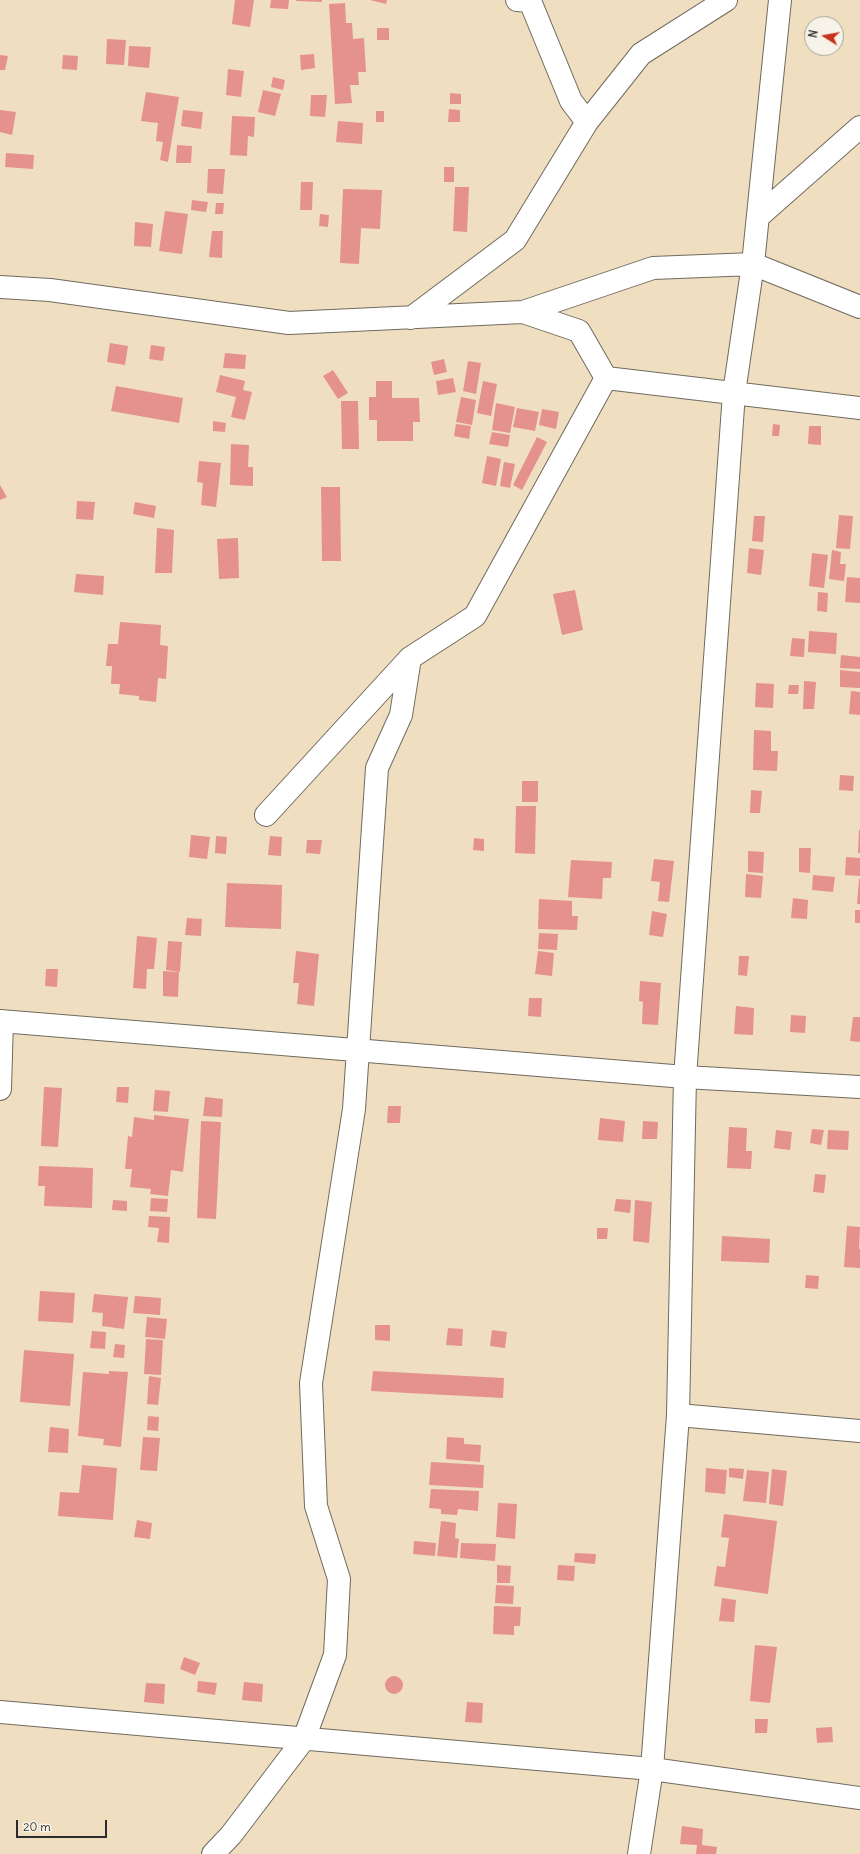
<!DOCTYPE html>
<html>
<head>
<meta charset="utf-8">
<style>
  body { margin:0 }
  #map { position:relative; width:860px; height:1854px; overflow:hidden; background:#efdfc0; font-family:Delius,sans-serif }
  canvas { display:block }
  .north { position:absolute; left:804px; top:16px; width:40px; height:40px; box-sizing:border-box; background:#f7f3e8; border:1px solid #a5a39c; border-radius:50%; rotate:281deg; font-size:11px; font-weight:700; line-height:16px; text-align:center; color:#2b2b2b }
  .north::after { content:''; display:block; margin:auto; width:14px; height:18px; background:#c8321e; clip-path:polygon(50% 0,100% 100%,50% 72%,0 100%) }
  .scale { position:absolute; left:16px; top:1820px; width:91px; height:18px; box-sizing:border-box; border:2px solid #2b2b2b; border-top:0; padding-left:5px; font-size:12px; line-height:14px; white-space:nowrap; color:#2b2b2b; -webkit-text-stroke:3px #f7f3e8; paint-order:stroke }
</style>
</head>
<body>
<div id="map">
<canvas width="860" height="1854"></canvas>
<div class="north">N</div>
<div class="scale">20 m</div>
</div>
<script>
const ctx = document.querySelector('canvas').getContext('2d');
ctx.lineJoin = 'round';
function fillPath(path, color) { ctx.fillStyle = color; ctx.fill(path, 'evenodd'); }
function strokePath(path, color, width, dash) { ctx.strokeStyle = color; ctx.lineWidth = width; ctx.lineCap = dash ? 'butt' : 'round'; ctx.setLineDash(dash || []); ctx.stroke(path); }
fillPath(new Path2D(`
  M235 0H254L250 27 232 24Z
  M271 0H289L288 9 270 8Z
  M296 0H322V2L296 1Z
  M370 0H387L386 4Z
  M345 3 346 23H352L353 39 364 38 366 72H358L359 85H350L352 103 335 104 329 4Z
  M377 28H389V40H377Z
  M107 39 126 40 124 65 106 64Z
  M129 46 151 47 149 68 128 66Z
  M314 54 315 68 301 70 300 55Z
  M0 55 8 56 5 70H0Z
  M63 55 78 56 77 70 62 69Z
  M228 69 244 71 241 97 226 95Z
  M273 77 285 80 283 90 271 87Z
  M263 90 281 94 275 116 258 112Z
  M146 92 179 97 168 162 160 160 163 142 156 141 158 123 141 121Z
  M450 93 461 94V104H450Z
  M311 95H327L325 117 310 116Z
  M449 109 460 110V122H448Z
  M0 110 16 112 12 135 0 132Z
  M183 110 203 112 201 129 181 126Z
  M376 111H384V122H376Z
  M232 116 255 117 254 137 248 136 247 156 230 155Z
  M338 121 363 123 362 144 336 142Z
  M177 145 192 146 191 163H176Z
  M6 153 34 155 33 169 5 167Z
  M444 167H454V182H444Z
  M208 169H225L223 194 207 193Z
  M301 182H313L312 210H300Z
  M455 187H469L467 232 453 231Z
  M343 189 382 190 380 229 361 228 359 264 340 263Z
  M192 200 208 202 206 212 191 210Z
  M216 203H224L223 214H215Z
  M165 211 188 214 182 254 159 251Z
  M320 214 329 215 328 227 319 226Z
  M135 222 153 224 151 247 134 246Z
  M212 231H223L222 258 209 257Z
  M110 343 128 346 125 365 107 362Z
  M151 345 165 347 163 361 149 359Z
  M225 353 246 355 245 369 223 368Z
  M444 359 447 372 434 375 431 362Z
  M468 361 481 363 476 394 463 391Z
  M333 370 348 393 338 399 323 376Z
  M220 375 245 381 243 390 252 392 245 420 231 417 236 397 216 392Z
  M453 378 456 392 438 395 436 381Z
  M376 381H392V398H419L420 422H413V441H377V420H369V397H376Z
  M483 381 497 384 491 416 477 413Z
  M116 386 183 398 179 423 111 411Z
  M461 397 476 400 472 425 456 422Z
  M341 401H358L359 449H342Z
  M496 403 515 407 510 433 492 430Z
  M517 408 539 412 535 431 513 427Z
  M542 409 559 412 556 429 539 425Z
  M213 421 226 423 225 432 213 431Z
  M456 424 471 426 469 439 454 436Z
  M773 424 780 425 779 436H772Z
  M809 426H821V445L808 444Z
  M492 432 510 435 508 447 489 444Z
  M537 437 547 442 522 490 513 485Z
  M231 444 249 445 248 467H253V486L230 485Z
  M487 456 501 459 496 486 482 483Z
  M199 461 221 463 216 507 201 505 203 483 197 482Z
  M504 462 515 464 510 488 500 486Z
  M0 485 7 497 0 500Z
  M321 487H340L341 561H322Z
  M77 501 95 502 93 520 76 519Z
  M135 502 156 506 154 518 133 514Z
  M839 515 853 516 850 549 836 548Z
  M754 516H765L763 542 752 541Z
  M157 528 174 530 172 573H155Z
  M238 538 239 578 219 579 217 539Z
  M749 548 764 550 761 575 747 573Z
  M832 550 841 552 840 564H846L844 581 829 579Z
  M812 553 828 555 824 588 809 586Z
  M76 574 104 576 103 595 74 592Z
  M847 577 860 578V603L845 602Z
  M575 590 583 630 562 635 553 594Z
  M818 592 828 593 827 612 817 611Z
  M120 622 161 625 160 645 168 646 166 679 158 678 156 702 139 700V696L119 694 120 684H111L112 666H106L108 644H118Z
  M809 631 837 633 836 654 808 652Z
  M792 638 805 639 804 657 790 656Z
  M841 655 860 657V669L840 668Z
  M840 670 860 672V688L840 687Z
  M804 681 816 682 814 709H803Z
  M756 683 774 684 773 708 755 707Z
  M789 685H799L798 694H788Z
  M851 691 860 692V715L849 714Z
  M754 730 771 731V751H778L777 771 753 770Z
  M840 775 854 776 853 791 839 790Z
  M522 781H538V802H522Z
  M751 790 762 791 760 813H750Z
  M516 806H536L535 854 515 853Z
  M859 830H860V853H858Z
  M191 835 210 837 207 859 189 857Z
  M216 836 227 837 226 854 215 853Z
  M270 836 282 837 281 856 268 855Z
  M474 838 484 839V851L473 850Z
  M307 840H322L320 854 306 853Z
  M799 848H811L810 873 799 872Z
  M748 851 764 852 763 873 748 872Z
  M846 857 860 858V876L845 875Z
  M654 859 674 861 669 902 658 901 660 882 651 881Z
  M571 860 612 862 611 878H603L602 899 568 897Z
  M746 874 763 876 761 898 745 897Z
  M813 875 835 877 833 892 812 890Z
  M859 879H860V904H857Z
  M227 883 282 885 281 929 225 927Z
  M793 898 808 900 807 919 791 918Z
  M539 899 572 901V916H578L577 930 538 929Z
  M855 910H860V923H855Z
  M652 911 667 914 663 937 649 935Z
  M187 918 202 919 201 936 185 935Z
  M539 933 558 934 557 950 538 949Z
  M137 936 157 938 154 969H147L146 989 133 988Z
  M168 941 182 942 180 972 166 970Z
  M296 951 319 954 314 1006 297 1004 299 983H293Z
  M538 951 554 953 552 976 535 974Z
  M739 956H749L747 976 738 975Z
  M46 969H58L57 987 45 986Z
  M163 971 179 972 178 997 163 996Z
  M640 981 661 983 658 1025 642 1024 643 1002 639 1001Z
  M529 998H542L541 1017 528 1016Z
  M736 1006 754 1008 753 1035 734 1034Z
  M791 1015 806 1016 805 1033 790 1032Z
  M853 1017H860V1042L850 1041Z
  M44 1087 62 1088 58 1147 41 1146Z
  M117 1087H129L128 1103 116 1102Z
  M155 1090 170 1091 168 1112 153 1111Z
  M205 1097 223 1099 222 1117 203 1116Z
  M388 1106H401L400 1123H387Z
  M154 1115 189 1119 183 1172 171 1170 168 1196 150 1194 151 1189 130 1187 132 1169H125L128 1136 132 1137 134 1117 154 1120Z
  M600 1118 625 1121 623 1142 598 1140Z
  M201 1121 221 1122 216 1219 197 1218Z
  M643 1121 658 1122 657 1139H642Z
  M729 1127 747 1128 746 1151H752L751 1169 727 1168Z
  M812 1129 824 1130 821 1145 810 1143Z
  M776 1130 792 1132 790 1150 774 1148Z
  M828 1130 849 1131 848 1150 827 1149Z
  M39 1166 93 1168 92 1208 44 1206 45 1186H38Z
  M815 1174 826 1175 824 1193 813 1192Z
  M151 1198 168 1199 167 1212 150 1211Z
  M616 1199 631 1200 630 1213 614 1211Z
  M113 1200 127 1201V1211L112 1210Z
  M635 1200 652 1202 649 1243 633 1241Z
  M149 1216 170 1217 169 1243 157 1242 159 1228 148 1227Z
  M847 1226 860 1227 859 1249H860V1268L844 1267Z
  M597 1228H608L607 1239H597Z
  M722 1236 770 1239 769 1263 721 1261Z
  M806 1275 819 1276 818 1289 805 1288Z
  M40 1291 75 1293 73 1323 38 1321Z
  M94 1294 128 1297 124 1329 102 1326 103 1313 92 1312Z
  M135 1296 161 1298 160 1315 133 1313Z
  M147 1317 167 1319 165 1339 145 1337Z
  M375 1325H390V1341L375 1340Z
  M448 1328 463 1329 462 1346 446 1345Z
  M492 1330 507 1332 505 1348 490 1346Z
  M92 1331 106 1332 105 1349 90 1348Z
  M146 1339 163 1340 161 1375 144 1374Z
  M115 1344 125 1345 124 1358 113 1357Z
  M24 1350 74 1354 70 1406 20 1402Z
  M109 1371 128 1372 121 1447 103 1445 104 1439 78 1436 83 1372 109 1374Z
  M373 1371 504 1378 503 1398 371 1391Z
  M149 1376 161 1378 158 1405 147 1404Z
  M148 1416 159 1417 158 1431 147 1430Z
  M50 1427 69 1429 68 1453 48 1452Z
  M143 1437 160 1438 157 1471 140 1470Z
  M447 1437 464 1438V1444L481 1445 480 1462 446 1459Z
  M431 1462 484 1465 483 1488 429 1485Z
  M82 1465 117 1468 113 1520 58 1516 60 1492 79 1493Z
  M706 1468 727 1470 725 1494 705 1492Z
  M729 1468 744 1469 743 1479 729 1477Z
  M772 1469 787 1471 783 1506 769 1504Z
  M747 1470 769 1472 766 1503 743 1501Z
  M431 1489 479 1491 478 1511 458 1509 457 1515 441 1514V1509L429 1508Z
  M498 1503 517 1504 515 1539 496 1537Z
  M724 1514 777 1521 768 1594 714 1586 717 1566 725 1567 729 1538 721 1537Z
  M137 1520 152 1523 150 1539 134 1537Z
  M441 1521 456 1523 455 1538 459 1539 457 1558 437 1556Z
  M414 1541 436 1543 435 1556 413 1554Z
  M461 1543 496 1544 495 1561 460 1558Z
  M575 1553 596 1554 595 1564 574 1562Z
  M497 1565 511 1566 510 1583H497Z
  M558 1565 575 1566 574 1581 557 1580Z
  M496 1585 514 1586 513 1604 495 1603Z
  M722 1598 736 1600 734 1622 719 1621Z
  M494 1606 521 1607 520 1626H514V1635L493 1634Z
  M755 1645 777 1647 770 1703 750 1701Z
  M184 1657 200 1663 195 1675 180 1669Z
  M385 1685a9 9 0 1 1 18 0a9 9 0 1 1-18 0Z
  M198 1681 217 1683 215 1695 197 1692Z
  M244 1682 263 1684 262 1702 242 1700Z
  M146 1683 165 1684 164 1704 144 1702Z
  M467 1702 483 1703 482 1723 465 1722Z
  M755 1719H768L767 1733H755Z
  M832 1727 833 1742 817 1743 816 1728Z
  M682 1826 703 1829 702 1845 717 1847 716 1854H696L697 1845 680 1844Z`), '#e5918e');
const street = new Path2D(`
  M517 0 530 1 571 101 587 122
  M780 0 753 264 860 307
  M758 217 860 127
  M0 287 50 290 289 323 523 312 579 331 606 378 860 408
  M523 312 653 268 753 264 734 393 685 1077 678 1415 652 1769 639 1854
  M411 318 515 240 587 122 641 54 726 0
  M266 815 410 658 475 616 606 378
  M0 1021 685 1077 860 1087
  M0 1089 2 1021
  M678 1415 860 1431
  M0 1712 652 1769 860 1798
  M213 1854 231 1835 304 1739 335 1655 339 1579 316 1506 311 1383 354 1109 377 768 401 715 410 658`);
strokePath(street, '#706a5f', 24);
strokePath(street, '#fff', 22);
</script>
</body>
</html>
